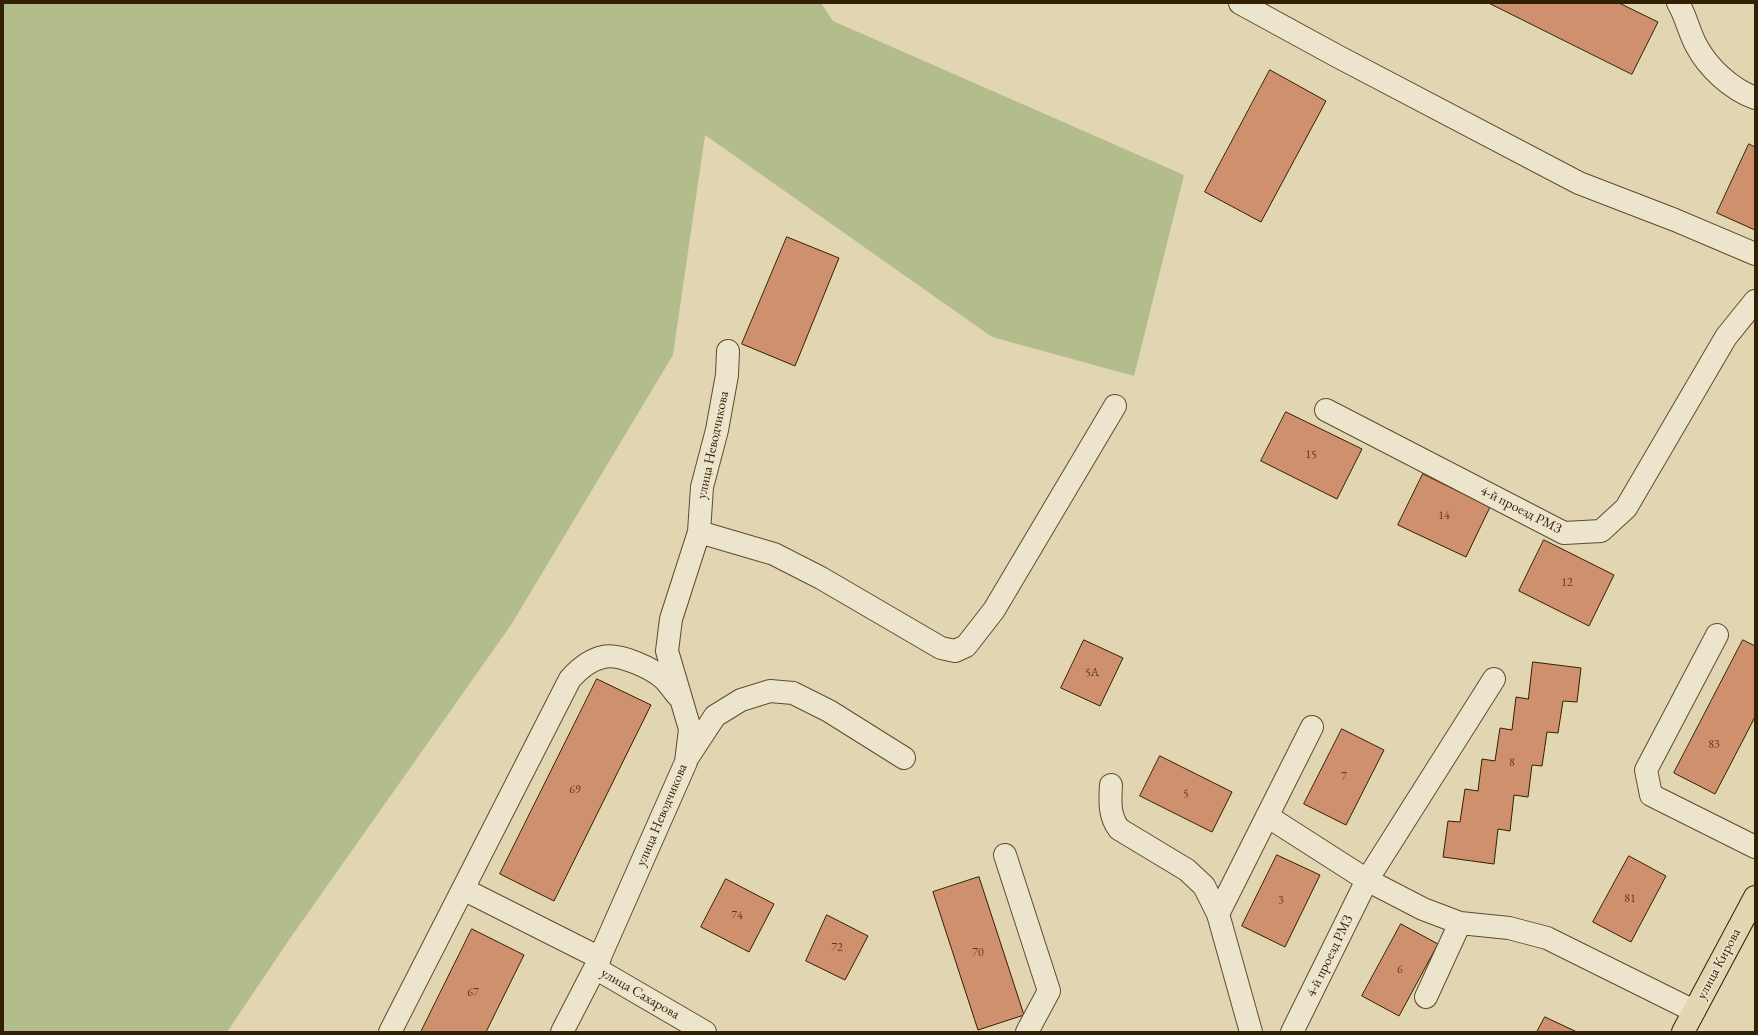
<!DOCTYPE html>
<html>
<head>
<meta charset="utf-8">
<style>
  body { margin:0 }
  #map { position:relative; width:1758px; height:1035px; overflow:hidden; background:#e2d5b2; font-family:"EB Garamond",serif }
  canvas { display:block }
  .frame { position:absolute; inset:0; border:4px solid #331f01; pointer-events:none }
</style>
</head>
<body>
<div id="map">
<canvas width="1758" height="1035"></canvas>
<div class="frame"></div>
</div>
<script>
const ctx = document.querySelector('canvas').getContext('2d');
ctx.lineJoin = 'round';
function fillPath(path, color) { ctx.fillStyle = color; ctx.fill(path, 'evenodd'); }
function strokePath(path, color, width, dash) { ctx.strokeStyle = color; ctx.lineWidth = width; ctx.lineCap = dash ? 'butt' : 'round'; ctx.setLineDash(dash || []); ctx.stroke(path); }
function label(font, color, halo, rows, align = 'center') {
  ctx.font = font + ' "EB Garamond",serif'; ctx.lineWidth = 3; ctx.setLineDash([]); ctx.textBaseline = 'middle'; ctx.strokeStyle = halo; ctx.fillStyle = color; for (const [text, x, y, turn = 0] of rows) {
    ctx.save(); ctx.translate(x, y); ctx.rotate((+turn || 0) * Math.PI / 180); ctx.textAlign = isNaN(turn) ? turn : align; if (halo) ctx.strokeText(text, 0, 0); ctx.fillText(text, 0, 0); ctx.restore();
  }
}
fillPath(new Path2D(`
  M3 3H821L833 21 1184 175 1134 376 992 337 705 135 673 355 511 625 291 937 227 1032H3Z`), '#b3bd8c');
const building = new Path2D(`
  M1489 3H1619L1658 22 1632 74Z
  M1270 70 1326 101 1261 222 1205 192Z
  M1749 144 1755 147V230L1717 213Z
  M787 237 839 258 795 366 742 344Z
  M1286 412 1362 449 1337 499 1261 461Z
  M1423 474 1490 507 1466 557 1398 525Z
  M1544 540 1614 575 1589 626 1519 591Z
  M1084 640 1123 658 1100 706 1061 688Z
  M1743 640 1755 646V717L1715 794 1674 773Z
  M1533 662 1581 668 1577 702 1563 701 1558 733 1547 732 1542 766 1532 765 1528 797 1514 795 1510 831 1498 829 1494 864 1443 857 1448 821 1460 822 1465 789 1478 791 1482 759 1495 761 1500 728 1512 730 1516 697 1528 699Z
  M597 679 651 705 554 901 500 874Z
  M1342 729 1384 750 1346 825 1304 804Z
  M1160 756 1232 792 1212 832 1140 796Z
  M1277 855 1320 875 1285 947 1242 926Z
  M1629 856 1666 876 1631 942 1593 922Z
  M979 877 1024 1015 978 1030 933 892Z
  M726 879 774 904 749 952 701 927Z
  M827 915 868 936 845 980 806 961Z
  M1401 924 1438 944 1399 1016 1362 996Z
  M472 929 524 955 486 1032H421Z
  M1545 1017 1577 1032H1537Z`);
fillPath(building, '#cf916d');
strokePath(building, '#331f01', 1);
const minor = new Path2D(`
  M1240 3 1337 56 1579 183 1675 220 1755 254
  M1678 3C1686 16 1689 32 1696 45 1708 68 1731 89 1755 98
  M1326 410 1564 533 1601 531 1626 508 1726 337 1755 301
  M699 532 774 554 821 578 941 648 955 651 966 646 994 610 1115 406
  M1717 635 1646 770 1651 795 1755 847
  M688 757 715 716 741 700 770 691 793 693 829 711 904 758
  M1111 785C1110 801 1109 816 1119 829L1187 870 1204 886 1218 914 1251 1032
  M1267 816 1367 880 1423 909 1460 923 1509 928 1547 938 1694 1011
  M1005 855 1049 991 1027 1032
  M463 889 600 958
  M1218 914 1312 727
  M595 968 705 1032
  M1426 997 1460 923
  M390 1032 570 679C579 669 589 660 603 657 619 653 652 668 664 679 669 684 673 690 678 696
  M562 1032 595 968 686 762 690 729 667 651 671 619 699 532 702 487 717 430 727 375 728 351
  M1292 1032 1367 880 1494 679`);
const major = new Path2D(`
  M1683 1032 1755 897`);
strokePath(minor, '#5f4c2d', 24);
strokePath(major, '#331f01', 24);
strokePath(minor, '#ece4cd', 22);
strokePath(major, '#e2d5b2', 22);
label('12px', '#5a3c1c', null, [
  ["15",1311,455],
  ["14",1444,516],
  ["12",1567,583],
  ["5А",1092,673],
  ["83",1714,745],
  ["8",1512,763],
  ["7",1344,777],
  ["69",575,790],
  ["5",1186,794],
  ["81",1630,899],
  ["3",1281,901],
  ["74",737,916],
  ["72",837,948],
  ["70",978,953],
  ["6",1400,970],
  ["67",473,993]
]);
label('14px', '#331f01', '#ece4cd', [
  ["улица Неводчикова",713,445,-78],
  ["4-й проезд РМЗ",1521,510,27],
  ["улица Неводчикова",662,815,-67],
  ["4-й проезд РМЗ",1330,956,-64],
  ["улица Кирова",1719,964,-62],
  ["улица Сахарова",640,994,30]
]);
</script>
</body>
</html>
